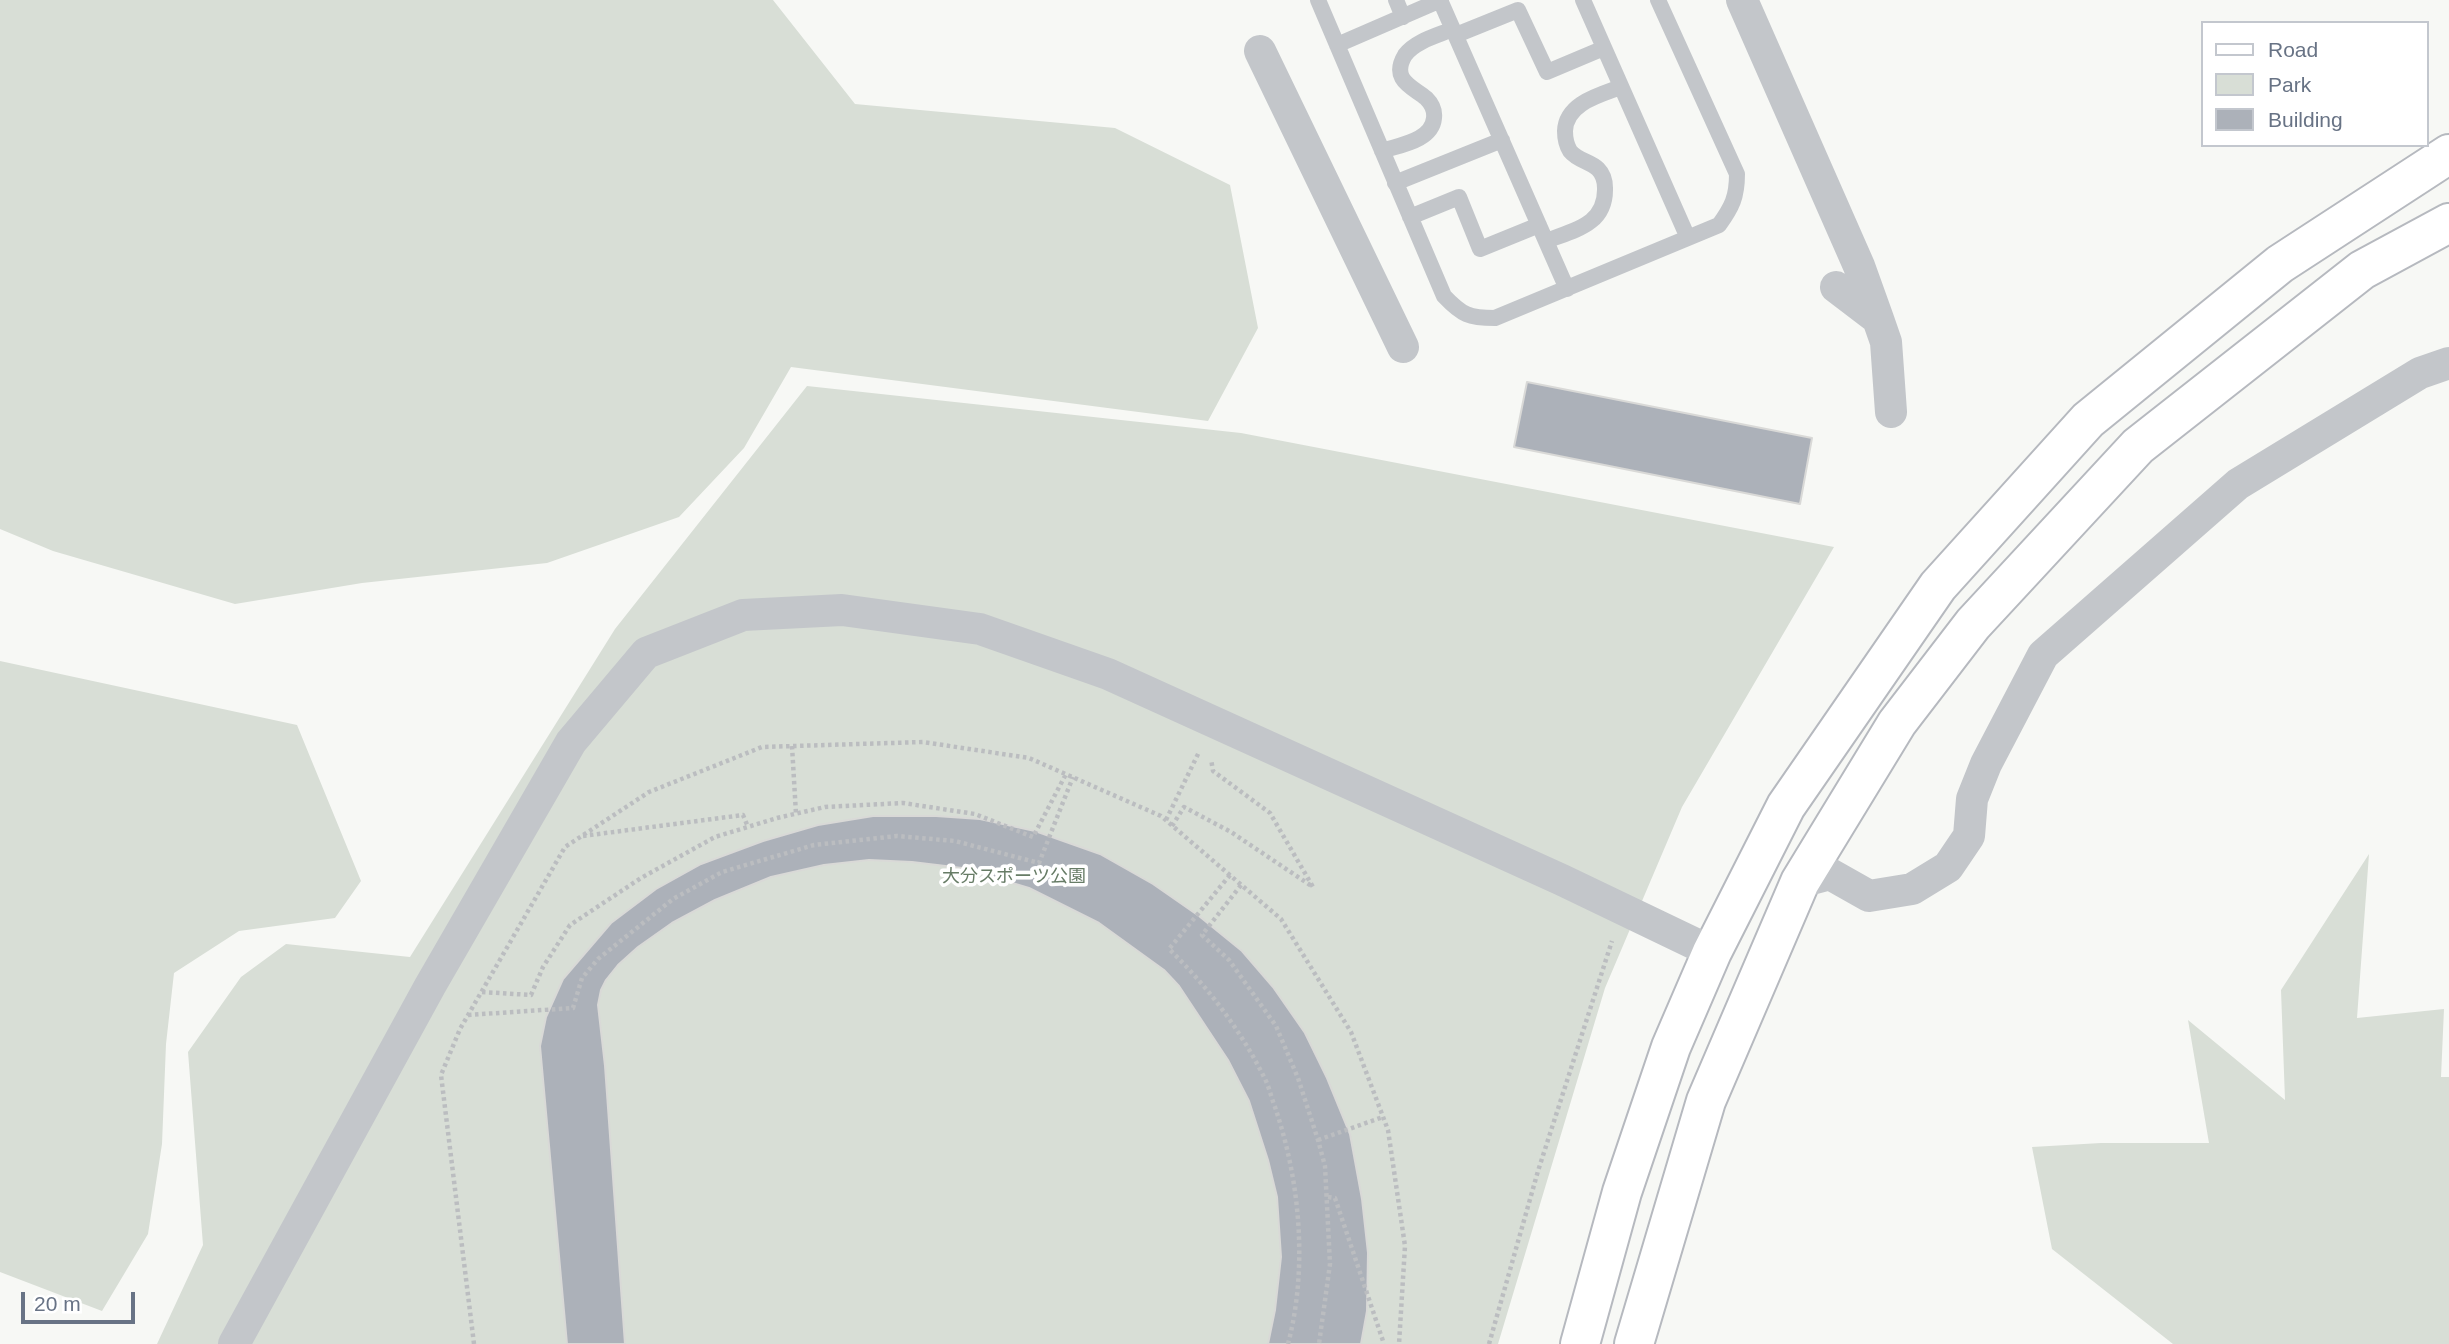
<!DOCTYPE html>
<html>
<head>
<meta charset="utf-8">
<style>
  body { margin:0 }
  #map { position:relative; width:2449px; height:1344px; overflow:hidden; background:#f7f8f5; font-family:Helvetica,sans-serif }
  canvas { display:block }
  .legend { position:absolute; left:2201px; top:21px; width:228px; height:126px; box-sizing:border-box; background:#fff; border:2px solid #c3c7ce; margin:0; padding:9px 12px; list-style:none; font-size:21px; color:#687385 }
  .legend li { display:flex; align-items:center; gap:14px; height:35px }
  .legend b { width:35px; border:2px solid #c3c7ce }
  .scale { position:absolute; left:21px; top:1292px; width:114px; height:32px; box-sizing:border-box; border:4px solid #687385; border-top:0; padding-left:9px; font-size:21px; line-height:24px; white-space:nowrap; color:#687385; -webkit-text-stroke:5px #fff; paint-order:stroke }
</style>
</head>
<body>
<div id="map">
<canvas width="2449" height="1344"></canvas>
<ul class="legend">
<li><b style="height:9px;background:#fff"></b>Road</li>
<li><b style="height:19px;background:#d8ded6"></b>Park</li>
<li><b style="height:19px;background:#acb1b9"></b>Building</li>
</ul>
<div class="scale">20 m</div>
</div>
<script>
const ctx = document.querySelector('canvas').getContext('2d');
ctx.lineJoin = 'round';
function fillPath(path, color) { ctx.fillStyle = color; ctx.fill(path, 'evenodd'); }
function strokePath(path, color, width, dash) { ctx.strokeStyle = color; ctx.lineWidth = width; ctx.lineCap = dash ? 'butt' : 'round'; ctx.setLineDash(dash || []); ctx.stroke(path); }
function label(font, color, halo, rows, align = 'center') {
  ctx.font = font + ' Helvetica,"Noto Sans JP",sans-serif'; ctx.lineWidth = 7; ctx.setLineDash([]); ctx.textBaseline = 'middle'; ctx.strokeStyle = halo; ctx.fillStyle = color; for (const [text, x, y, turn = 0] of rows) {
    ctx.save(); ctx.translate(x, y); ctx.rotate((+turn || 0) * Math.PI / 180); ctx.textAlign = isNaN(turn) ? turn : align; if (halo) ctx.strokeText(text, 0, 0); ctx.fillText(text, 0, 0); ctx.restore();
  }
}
fillPath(new Path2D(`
  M0 0H773L855 104 1115 128 1230 185 1258 328 1208 421 791 367 744 448 679 517 547 563 362 583 235 604 53 551 0 529Z
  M807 386 1241 433 1834 547 1682 807 1605 988 1498 1344H157L203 1245 188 1052 241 977 286 944 410 957 615 629Z
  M0 661 297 725 361 881 335 918 239 931 174 973 166 1044 162 1144 148 1234 102 1311 0 1272Z
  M2369 854 2357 1018 2444 1009 2441 1077H2449V1344H2173L2052 1249 2032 1147 2101 1143H2209L2188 1020 2285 1100 2281 990Z`), '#d8ded6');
const building = new Path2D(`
  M1527 382 1812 438 1800 504 1514 447Z
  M873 816H936L980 819 1035 831 1100 854 1153 884 1199 916 1242 951 1273 987 1305 1033 1327 1078 1350 1134 1362 1199 1368 1253 1367 1311 1361 1344H1268L1275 1310 1281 1257 1277 1197 1268 1160 1249 1101 1228 1060 1179 986 1164 970 1099 923 1029 888 962 868 912 862 869 860 824 865 771 877 715 900 672 923 638 947 618 965 606 980 601 990 598 1005 605 1066 625 1344H567L540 1046 546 1017 563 979 611 923 656 889 701 864 763 841 818 825Z`);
fillPath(building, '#acb1b9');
strokePath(building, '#d9d9d7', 2);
const secondary = new Path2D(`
  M1580 1344 1622 1192 1671 1047 1712 952 1786 806 1938 586 2088 420 2280 264 2449 154
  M1634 1344 1706 1101 1800 882 1897 723 1973 624 2138 446 2362 270 2449 223`);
strokePath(secondary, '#b6b9bf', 42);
strokePath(new Path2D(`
  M792 746 796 814
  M1166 820 1199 752
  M1172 826 1184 807 1231 832 1313 887 1270 813 1213 771 1211 759
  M583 836 743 815 748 827
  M1230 875 1169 949C1207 986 1240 1029 1264 1077 1269 1086 1271 1097 1275 1107 1300 1181 1308 1268 1288 1344
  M1241 885 1202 935 1229 960 1276 1026 1298 1078 1318 1140 1325 1166 1330 1264 1319 1344
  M482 992 531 995 543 967 570 925 641 878 715 837 777 818 825 807 903 803 975 814 1033 837 1066 774
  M468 1015 573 1008 582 978 598 959 673 899 722 872 814 845 897 836 955 841 1039 863 1073 777
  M1318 1140 1383 1117
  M1328 1197 1335 1198 1384 1344
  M474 1344 441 1075 460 1029 565 847 649 792 762 747 923 742 1029 758 1161 816 1281 919 1351 1032 1388 1130 1405 1246 1399 1344
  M1489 1344 1538 1171 1612 941`), '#bbbdc0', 4.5, [3.5, 3.5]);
strokePath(new Path2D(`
  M1318 0 1444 296C1462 315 1469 318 1495 318L1719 225C1732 207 1737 197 1737 174L1658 0
  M1396 0 1403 17
  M1440 0 1567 289
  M1583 0 1688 238
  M1456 35 1518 10 1547 72 1604 48
  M1337 45 1441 0
  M1382 151C1399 145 1432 141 1434 118 1435 110 1431 103 1426 98 1413 87 1390 80 1405 55 1415 41 1439 35 1453 29
  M1395 183 1502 140
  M1410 217 1459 197 1480 249 1539 225
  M1546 241C1574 230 1606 225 1605 188 1605 181 1603 174 1598 169 1590 161 1578 161 1570 151 1567 146 1565 137 1565 131 1566 103 1600 95 1621 87`), '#c3c6ca', 16);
strokePath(new Path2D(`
  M1742 0 1859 266 1878 319 1886 342 1891 412
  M1260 51 1403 347
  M1836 287 1878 319
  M1800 882 1830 874 1869 896 1912 889 1948 867 1969 836 1972 799 1986 764 2043 655 2238 484 2420 373 2449 363
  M234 1344 430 986 571 742 646 653 743 615 842 610 980 629 1108 674 1562 880 1712 952`), '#c3c6ca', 32);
strokePath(secondary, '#fff', 38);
label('18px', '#677c66', '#fff', [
  ["大分スポーツ公園",1014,877]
]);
</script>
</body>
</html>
